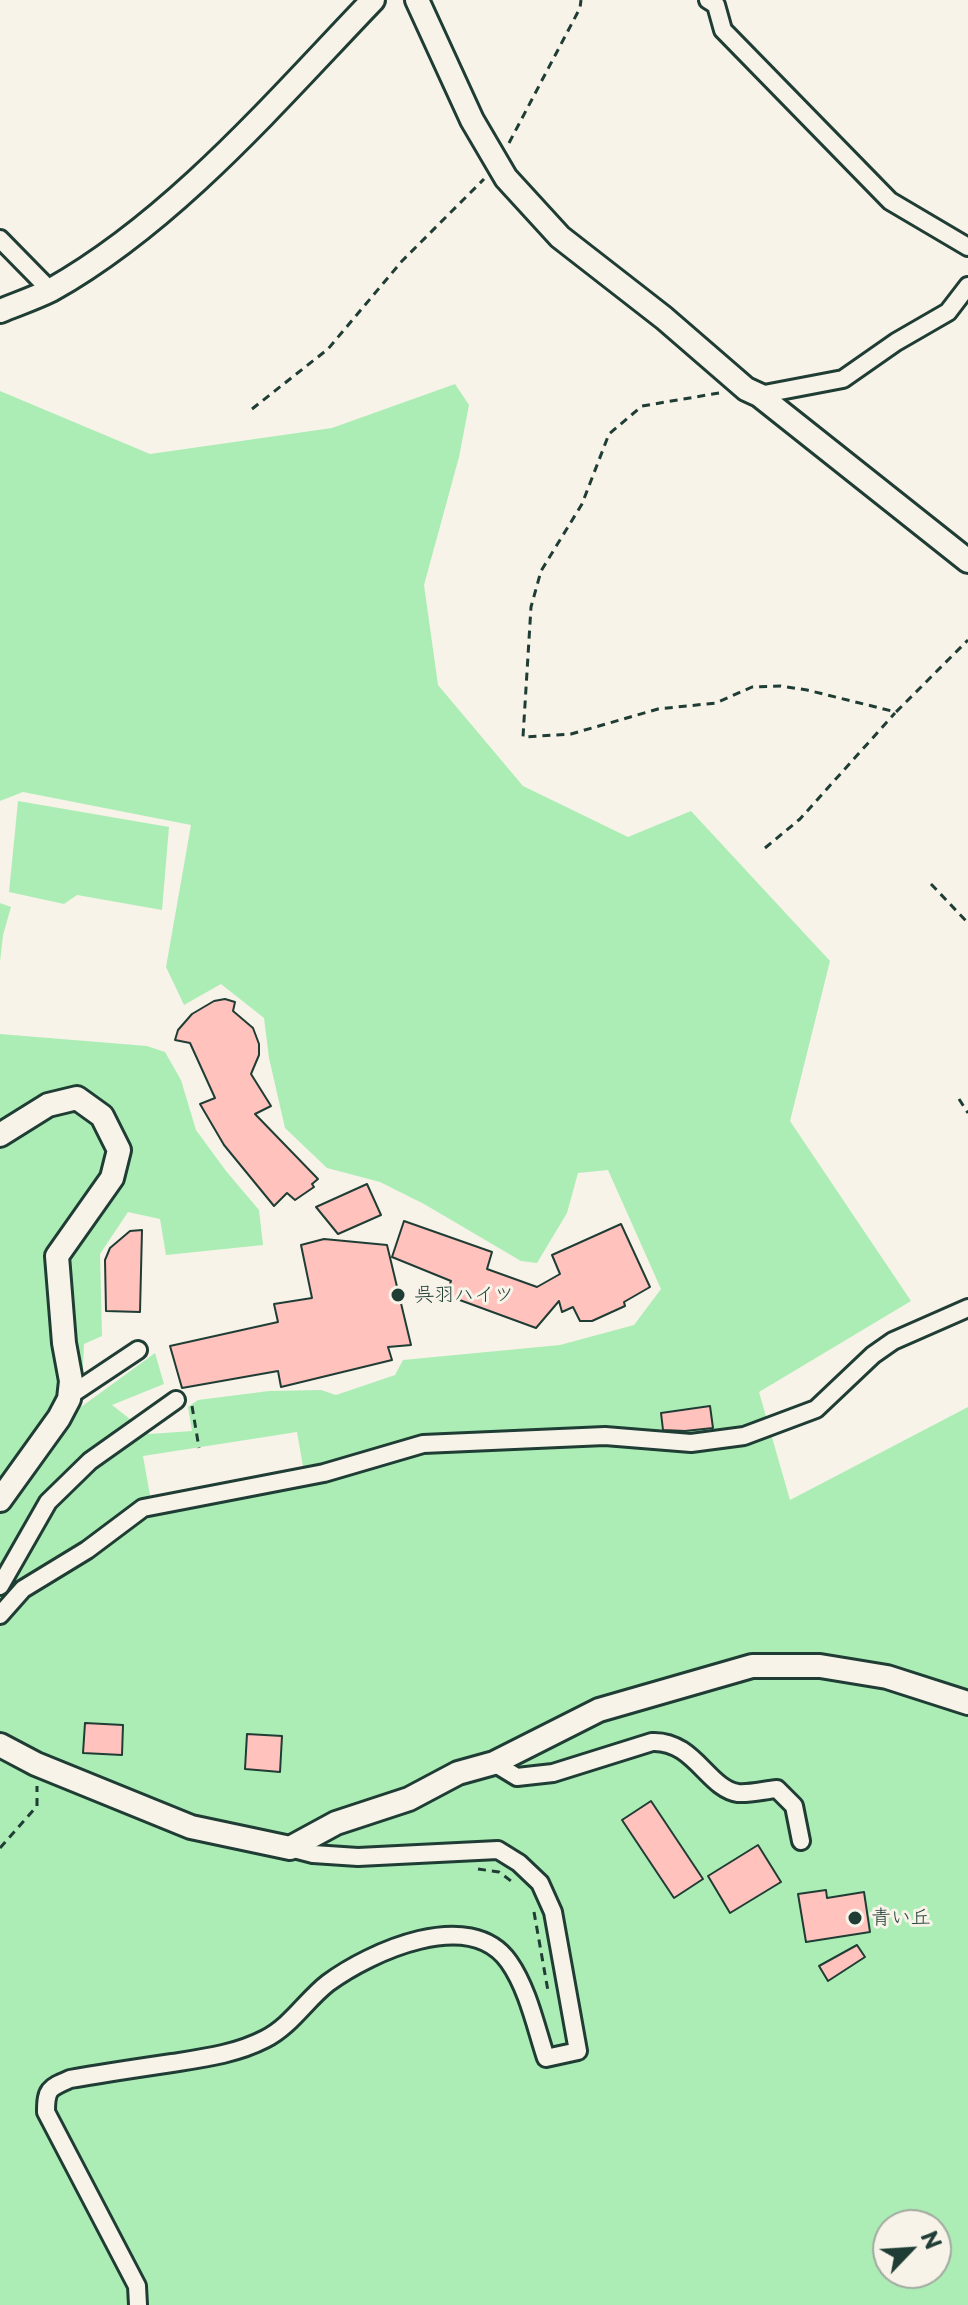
<!DOCTYPE html>
<html>
<head>
<meta charset="utf-8">
<style>
  body { margin:0 }
  #map { position:relative; width:968px; height:2305px; overflow:hidden; background:#f7f3e8; font-family:"Playpen Sans",sans-serif }
  canvas { display:block }
  .north { position:absolute; left:872px; top:2209px; width:80px; height:80px; box-sizing:border-box; background:#f7f3e8; border:2px solid #a1aaa0; border-radius:50%; rotate:65deg; font-size:22px; font-weight:700; line-height:32px; text-align:center; color:#1f3d34 }
  .north::after { content:''; display:block; margin:auto; width:28px; height:36px; background:#1f3d34; clip-path:polygon(50% 0,100% 100%,50% 72%,0 100%) }
</style>
</head>
<body>
<div id="map">
<canvas width="968" height="2305"></canvas>
<div class="north">N</div>
</div>
<script>
const ctx = document.querySelector('canvas').getContext('2d');
ctx.lineJoin = 'round';
function fillPath(path, color) { ctx.fillStyle = color; ctx.fill(path, 'evenodd'); }
function strokePath(path, color, width, dash) { ctx.strokeStyle = color; ctx.lineWidth = width; ctx.lineCap = dash ? 'butt' : 'round'; ctx.setLineDash(dash || []); ctx.stroke(path); }
function label(font, color, halo, rows, align = 'center') {
  ctx.font = font + ' "Playpen Sans","Klee One",sans-serif'; ctx.lineWidth = 6; ctx.setLineDash([]); ctx.textBaseline = 'middle'; ctx.strokeStyle = halo; ctx.fillStyle = color; for (const [text, x, y, turn = 0] of rows) {
    ctx.save(); ctx.translate(x, y); ctx.rotate((+turn || 0) * Math.PI / 180); ctx.textAlign = isNaN(turn) ? turn : align; if (halo) ctx.strokeText(text, 0, 0); ctx.fillText(text, 0, 0); ctx.restore();
  }
}
fillPath(new Path2D(`
  M455 384 469 405 459 457 424 585 438 685 523 786 628 837 691 811 830 961 790 1121 911 1301 759 1392 790 1500 968 1407V2305H0V1034L147 1046 165 1052 181 1080 196 1130 226 1171 259 1210 263 1245 166 1255 160 1219 128 1212 100 1254 102 1336 84 1344 81 1407 155 1353 164 1384 112 1405 149 1434 192 1431 188 1407 198 1400 269 1391 321 1390 336 1395 395 1375 403 1360 560 1345 634 1325 661 1289 608 1170 578 1173 567 1213 537 1263 521 1261 424 1204 380 1182 327 1168 285 1128 269 1058 264 1018 221 984 184 1005 166 967 191 825 23 792 0 801V391L150 454 332 428ZM297 1432 304 1472 151 1501 143 1456ZM888 2225H936V2273H888Z
  M18 801 169 827 162 910 77 895 64 904 9 892Z
  M0 903 11 907 3 935 0 962Z`), '#acedb6');
const building = new Path2D(`
  M225 999 235 1002 233 1011 253 1028 259 1044V1055L251 1074 271 1106 255 1114 318 1179 312 1184 314 1187 295 1200 287 1193 274 1206 224 1145 200 1104 215 1098 190 1043 175 1040 178 1030 192 1014 214 1001Z
  M367 1184 381 1215 338 1234 316 1207Z
  M404 1221 492 1252 487 1269 537 1287 560 1274 552 1255 621 1224 650 1287 624 1302 625 1306 592 1321H580L573 1307 562 1312 559 1301 536 1328 446 1295 451 1281 392 1257Z
  M142 1230 140 1312 106 1311 105 1260 110 1248 130 1231Z
  M324 1239 387 1245 411 1345 388 1347 392 1360 281 1387 278 1371 182 1388 170 1346 278 1322 274 1304 312 1298 301 1245Z
  M710 1406 713 1428 685 1431 663 1430 661 1413Z
  M85 1723 123 1725 122 1755 83 1753Z
  M247 1734 282 1736 280 1772 245 1769Z
  M651 1801 703 1879 674 1898 622 1820Z
  M758 1845 781 1882 730 1913 708 1876Z
  M826 1890 827 1898 864 1892 870 1932 806 1942 798 1894Z
  M857 1945 865 1957 828 1981 819 1966Z`);
fillPath(building, '#ffc2bd');
strokePath(building, '#1f3d34', 2);
const minor = new Path2D(`
  M708 0 716 5 723 30 890 201 968 247
  M0 239 50 290
  M759 395 843 379 896 342 948 312 968 286
  M69 1396 138 1350
  M0 1586 48 1502 90 1461 176 1400
  M0 1615 23 1589 87 1550 143 1508 324 1473 423 1444 605 1436 691 1443 744 1436 816 1409 873 1355 893 1341 968 1308
  M494 1763 517 1777 553 1773 652 1742C694 1740 708 1789 738 1793 750 1794 765 1790 777 1789L794 1806 801 1841
  M138 2305 137 2286 46 2112C46 2089 49 2088 70 2079 104 2073 138 2068 172 2063 204 2058 236 2054 265 2039 291 2026 306 2000 328 1983 370 1952 470 1906 509 1962 528 1989 536 2028 546 2058L578 2051 553 1912 540 1883 519 1863 498 1850 358 1857 313 1854 290 1848`);
const tertiary = new Path2D(`
  M417 0 472 120 506 178 560 237 664 318 746 389 759 395 968 561
  M0 311C17 304 35 298 51 290 174 221 276 101 373 0
  M0 1135 48 1105 77 1098 102 1116 119 1150 112 1178 57 1256 64 1343 71 1381 69 1399 59 1418 0 1500
  M0 1745 36 1764 191 1827 290 1848 336 1823 409 1799 458 1773 494 1763 599 1710 752 1666H820L887 1677 968 1703`);
strokePath(minor, '#1f3d34', 22);
strokePath(tertiary, '#1f3d34', 28);
strokePath(new Path2D(`
  M509 143 580 8 581 0
  M719 393 642 406 609 434 582 504 541 571 531 607 523 737 571 734 658 709 716 703 752 687 781 686 807 690 896 712 968 640
  M252 409 328 349 402 261 484 179
  M765 848 800 819 895 713
  M931 884 968 923
  M959 1099 968 1113
  M192 1406 199 1448
  M0 1848 37 1806V1786
  M478 1869 499 1872 511 1881
  M534 1912 548 1991`), '#1f3d34', 3, [8, 6]);
strokePath(minor, '#f7f3e8', 16);
strokePath(tertiary, '#f7f3e8', 22);
for (const [x, y, r, color] of [
  [398,1295,8,"#1f3d34"],
  [855,1918,8,"#1f3d34"]
]) { const dot = new Path2D(); dot.arc(x, y, r, 0, 2 * Math.PI); ctx.fillStyle = color; ctx.fill(dot); strokePath(dot, '#f7f3e8', 3); }
label('20px', '#1f3d34', '#f7f3e8', [
  ["呉羽ハイツ",414,1295],
  ["青い丘",871,1918]
], 'left');
</script>
</body>
</html>
